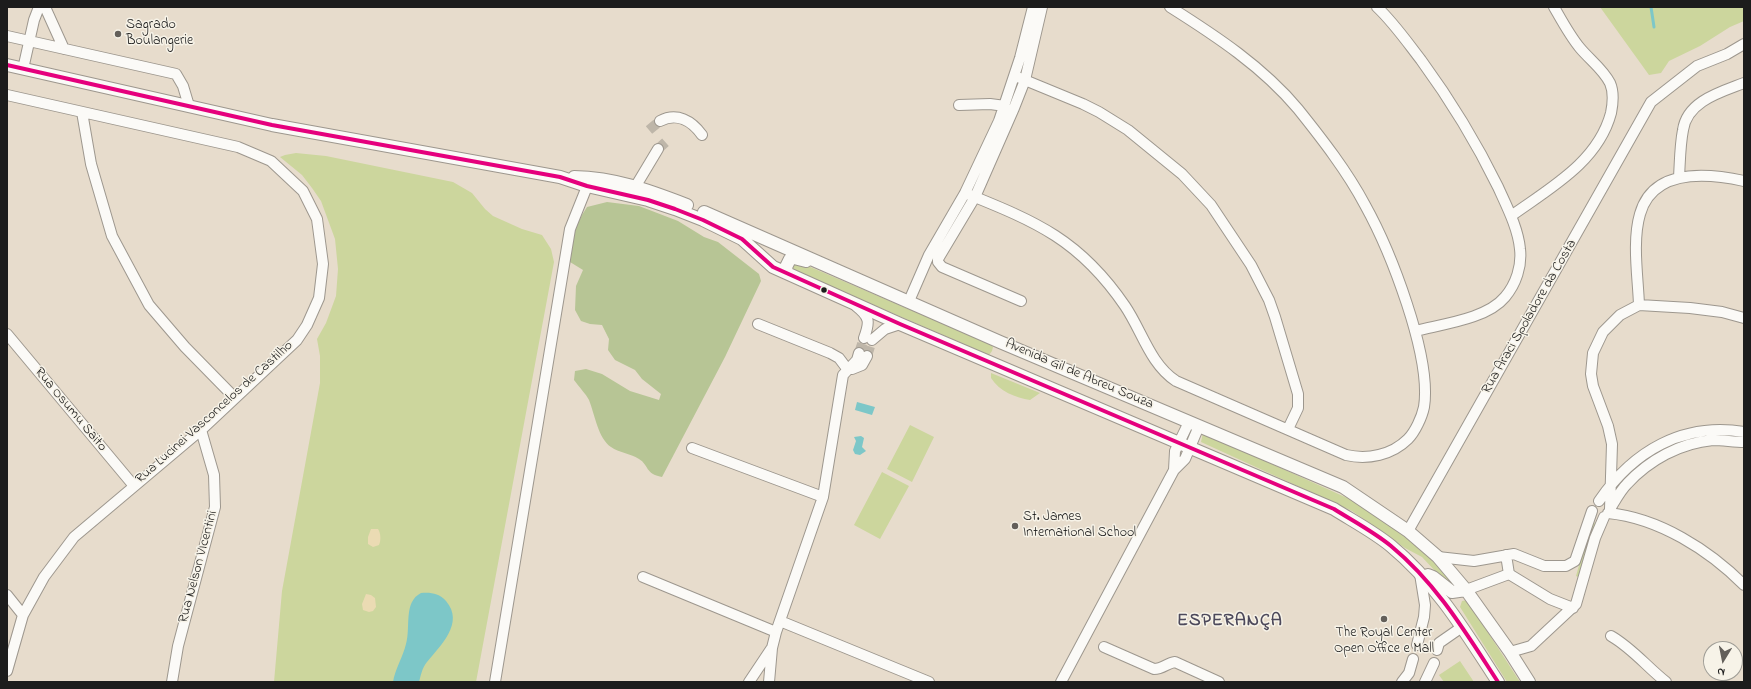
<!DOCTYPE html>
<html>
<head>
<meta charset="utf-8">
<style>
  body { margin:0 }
  #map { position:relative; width:1751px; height:689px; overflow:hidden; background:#e7dccc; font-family:"Indie Flower",sans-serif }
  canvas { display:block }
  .frame { position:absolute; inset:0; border:8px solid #1c1c1c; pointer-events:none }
  .north { position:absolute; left:1703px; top:641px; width:40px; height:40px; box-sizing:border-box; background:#f7f3e8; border:1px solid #9f9d96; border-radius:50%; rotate:190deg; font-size:11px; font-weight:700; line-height:16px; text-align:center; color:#1c1c1c }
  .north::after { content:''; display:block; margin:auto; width:14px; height:18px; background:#635f5a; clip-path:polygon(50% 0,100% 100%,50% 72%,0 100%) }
</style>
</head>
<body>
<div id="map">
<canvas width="1751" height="689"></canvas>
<div class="frame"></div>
<div class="north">N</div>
</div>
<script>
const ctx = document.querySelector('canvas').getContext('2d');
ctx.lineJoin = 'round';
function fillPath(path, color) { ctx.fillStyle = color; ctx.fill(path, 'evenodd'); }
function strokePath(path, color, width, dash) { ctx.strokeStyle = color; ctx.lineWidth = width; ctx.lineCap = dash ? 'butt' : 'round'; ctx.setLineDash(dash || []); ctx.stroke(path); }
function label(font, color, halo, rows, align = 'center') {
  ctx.font = font + ' "Indie Flower",sans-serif'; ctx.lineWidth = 3; ctx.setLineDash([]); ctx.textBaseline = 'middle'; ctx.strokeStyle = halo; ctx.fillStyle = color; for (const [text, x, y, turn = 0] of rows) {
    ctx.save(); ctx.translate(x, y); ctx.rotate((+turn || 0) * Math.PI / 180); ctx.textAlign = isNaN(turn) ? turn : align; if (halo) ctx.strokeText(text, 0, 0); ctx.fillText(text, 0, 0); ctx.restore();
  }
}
fillPath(new Path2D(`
  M1600 7H1744V21L1730 27 1700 46 1669 61 1661 73 1649 75Z
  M296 153 326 156 453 182 472 193 485 209 493 216 522 229 542 235 551 249 554 262 476 682H274L282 591 320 383V356L317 339 326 323 336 296 338 269 335 239 321 201 312 188 302 175 280 157 285 155Z
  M796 263 808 266 990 344 993 347 992 351 989 355 800 273 793 270V265Z
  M991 373 1040 393 1030 400C1016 398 999 391 991 378Z
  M910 425 934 437 912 482 887 469Z
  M1203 433 1354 501 1400 532 1431 558 1454 583V588H1451L1422 557 1405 548 1352 511 1201 442Z
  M882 472 909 486 880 539 854 525Z
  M1594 522 1596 526 1580 577H1578L1576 576 1591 523Z
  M1467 600 1520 682H1507L1460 607 1462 601Z
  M1460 661 1474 682H1444L1439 675Z`), '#ccd69d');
fillPath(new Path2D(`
  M607 202 639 206 678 221 704 237 718 242 759 274 761 281 725 357 662 477C645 474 649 465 639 459 630 453 619 453 611 447 598 438 595 415 589 400 586 394 579 387 574 380L575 371 586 369 602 374 630 391 659 400 661 394 642 379 635 370 615 360 608 350 609 339 602 325 590 324 581 321 575 310 576 286 583 270 570 262C571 238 574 227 587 207Z`), '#b7c595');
fillPath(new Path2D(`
  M371 529H378C381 533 381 541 379 545L373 547 368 544V537Z
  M366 594 371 595 375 598 376 607 373 611 369 612 363 610 362 604Z`), '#ebdbb3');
fillPath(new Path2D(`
  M857 402 875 407 872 415 855 410Z
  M861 436 864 438 862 447 866 451 860 455 855 454 853 450 856 441 854 437Z
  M421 593C430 592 439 593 446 601 465 623 440 646 427 662 422 668 421 675 419 682H393C395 669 403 657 406 644 411 628 403 602 421 593Z`), '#7dc7c8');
strokePath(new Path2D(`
  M1651 7 1654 27`), '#7dc7c8', 3);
strokePath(new Path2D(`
  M649 130 660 121
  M658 149 667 141
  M859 353 864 338
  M867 356 872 340`), '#beb6a9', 10, [10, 5]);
const minor = new Path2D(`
  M45 7 64 49
  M1377 7C1394 23 1407 42 1421 60 1451 101 1476 142 1498 187 1507 207 1518 228 1520 249 1522 266 1516 284 1505 297 1487 319 1442 324 1415 331
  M7 36 176 74 183 86 189 106
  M23 69 34 20 39 7
  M1015 76 1083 104 1099 112 1128 130 1182 174 1211 205 1251 265 1269 300 1275 317 1298 394V408L1288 429
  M7 95 238 147 271 161 303 191 317 219 323 264 319 298 307 325 297 340 201 430 74 537 44 577 23 615 7 671
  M959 105 990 104 1005 106
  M82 112 91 164 112 236 149 305 185 347 235 398
  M660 121C677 112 692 121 702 135
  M1679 177C1680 161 1680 145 1683 130 1687 101 1721 92 1744 83
  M965 193C1037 222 1080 240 1125 306 1142 331 1150 364 1176 381L1346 455C1368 460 1392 455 1408 439 1415 432 1422 417 1424 407 1432 356 1390 250 1365 205 1347 171 1322 139 1298 109 1263 67 1216 36 1170 7
  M631 194 658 149
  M1511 216C1550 188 1598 162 1611 113 1613 103 1614 92 1610 83 1603 69 1590 60 1580 48 1570 36 1562 21 1554 7
  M909 301 929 255 965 193 999 121 1020 58 1033 7
  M1021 301 942 267 938 262V259L975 197 1014 108 1025 80 1042 7
  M1639 305C1638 277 1632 241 1640 214 1653 168 1707 173 1744 181
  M856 306C870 317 870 322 864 338
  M758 324 830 353 839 358 848 370
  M7 334 134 486
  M872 340 885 329 900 324
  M852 369 862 365 867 356
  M692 448 823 497
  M1174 470 1175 451 1189 422
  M1599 501C1633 451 1683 422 1744 432
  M1610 509 1612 444 1608 426 1593 386 1591 374 1593 353 1603 332 1620 315 1639 305 1690 308 1722 312 1744 318
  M1610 509C1615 501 1620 491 1627 484 1649 460 1680 443 1713 440 1723 440 1734 442 1744 442
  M1608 513C1659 518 1709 550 1744 585
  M1408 531 1651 102 1697 66 1727 54 1744 44
  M1506 555 1509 574 1550 599 1573 608
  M1438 557 1474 561 1514 554 1544 566H1566L1575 561 1592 511
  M643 577 776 632
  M1466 590 1509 574
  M7 595 23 615
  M780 621 929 682
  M1611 636C1632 648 1647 667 1666 682
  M1417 645 1424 617 1425 605 1420 574
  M1104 647 1154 669C1163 669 1167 663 1175 662L1219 682
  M1437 650 1439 643 1462 627
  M1510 652 1531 646 1576 604 1595 538 1604 517
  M172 682 178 646 215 507 214 475 201 430
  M495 682 570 229 590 179
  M749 682 771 649
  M769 682 772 648 776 632 823 497 843 375 857 360 859 353
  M1061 682 1174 470 1185 459 1199 426
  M1402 682 1409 673 1413 659
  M1425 682 1434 663`);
const tertiary = new Path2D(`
  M7 65 272 125 560 177 587 186 648 200 675 209 703 220 742 239 773 267 900 324 1334 509C1353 521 1374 532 1391 546 1437 584 1466 633 1498 682
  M574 177C616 178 648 190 687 205
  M704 212 1000 342 1343 487 1408 531 1438 557 1466 590 1510 652 1529 682
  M787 273 786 267 790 259 794 258 806 261
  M1428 575 1433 577 1452 592 1466 590`);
strokePath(minor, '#9d978e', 12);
strokePath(tertiary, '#9d978e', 14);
strokePath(minor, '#fbfaf7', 10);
strokePath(tertiary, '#fbfaf7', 12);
strokePath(new Path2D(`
  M7 65 272 125 560 177 587 186 648 200 675 209 703 220 742 239 773 267 900 324 1334 509C1353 521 1374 532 1391 546 1437 584 1466 633 1498 682`), '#e5007d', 4);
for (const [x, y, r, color] of [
  [118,34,4,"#635f5a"],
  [824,290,3.5,"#1c1c1c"],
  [1015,526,4,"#635f5a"],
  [1384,619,4,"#635f5a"]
]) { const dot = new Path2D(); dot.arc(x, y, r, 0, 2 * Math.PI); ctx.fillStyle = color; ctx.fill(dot); strokePath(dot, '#f7f3e8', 1.5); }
label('14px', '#1c1c1c', '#f7f3e8', [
  ["Sagrado",126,26],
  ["Boulangerie",126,42],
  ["St. James",1023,518],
  ["International School",1023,534],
  ["The Royal Center",1384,634,"center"],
  ["Open Office e Mall",1384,650,"center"]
], 'left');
label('14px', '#1c1c1c', '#f7f3e8', [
  ["Rua Araci Spoladore da Costa",1530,317,-60],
  ["Avenida Gil de Abreu Souza",1079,375,23],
  ["Rua Osumu Saito",70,410,50],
  ["Rua Lucinei Vasconcelos de Castilho",215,413,-42],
  ["Rua Nelson VIcentini",199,567,-75]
]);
ctx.letterSpacing = '1px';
label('bold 18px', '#4d495b', '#f7f3e8', [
  ["ESPERANÇA",1230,622]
]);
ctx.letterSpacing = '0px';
</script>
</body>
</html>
